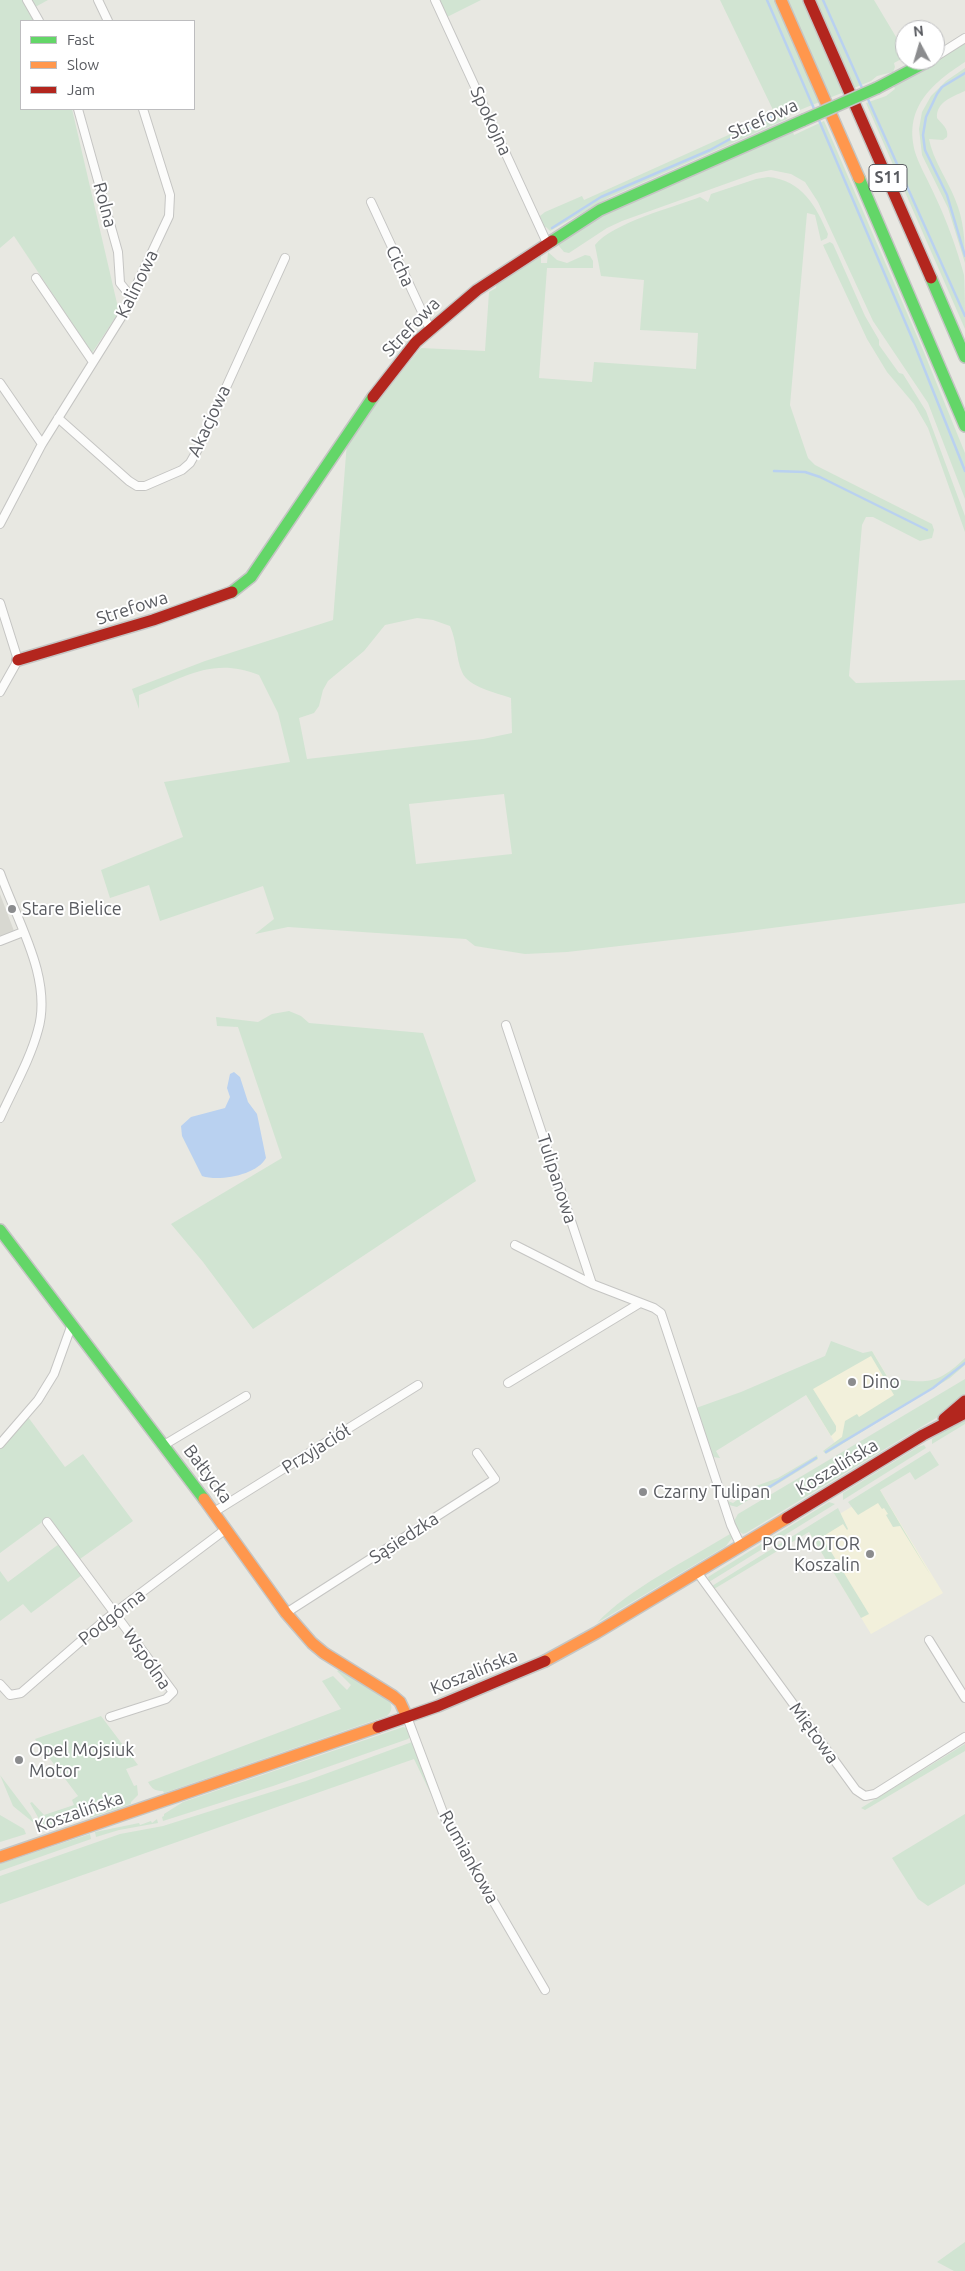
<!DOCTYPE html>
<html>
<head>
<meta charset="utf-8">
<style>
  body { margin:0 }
  #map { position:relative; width:965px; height:2271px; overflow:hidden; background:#e8e8e2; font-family:Ubuntu,sans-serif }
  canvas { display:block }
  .legend { position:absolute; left:20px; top:20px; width:175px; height:90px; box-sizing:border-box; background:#fff; border:1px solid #bdbdbf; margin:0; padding:6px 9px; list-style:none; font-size:15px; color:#595b60 }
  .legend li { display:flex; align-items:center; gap:10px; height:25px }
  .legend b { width:25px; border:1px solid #bdbdbf }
  .north { position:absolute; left:895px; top:20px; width:50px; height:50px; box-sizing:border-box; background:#fff; border:1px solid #bdbdbf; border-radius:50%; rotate:354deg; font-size:14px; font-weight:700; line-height:20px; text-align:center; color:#595b60 }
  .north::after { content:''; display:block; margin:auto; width:18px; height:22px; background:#8b8c8e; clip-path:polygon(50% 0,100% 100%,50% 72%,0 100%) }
</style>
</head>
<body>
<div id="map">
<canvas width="965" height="2271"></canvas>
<ul class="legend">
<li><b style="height:6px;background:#63d668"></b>Fast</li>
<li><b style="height:6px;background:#ff974d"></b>Slow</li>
<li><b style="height:6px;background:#b3261e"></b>Jam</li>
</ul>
<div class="north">N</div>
</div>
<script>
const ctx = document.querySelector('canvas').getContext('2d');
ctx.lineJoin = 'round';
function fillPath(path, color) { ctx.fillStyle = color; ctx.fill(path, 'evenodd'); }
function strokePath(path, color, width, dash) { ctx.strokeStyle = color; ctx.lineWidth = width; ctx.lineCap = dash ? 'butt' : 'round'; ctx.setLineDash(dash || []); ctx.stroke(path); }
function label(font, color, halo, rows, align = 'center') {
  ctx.font = font + ' Ubuntu,sans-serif'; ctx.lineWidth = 4; ctx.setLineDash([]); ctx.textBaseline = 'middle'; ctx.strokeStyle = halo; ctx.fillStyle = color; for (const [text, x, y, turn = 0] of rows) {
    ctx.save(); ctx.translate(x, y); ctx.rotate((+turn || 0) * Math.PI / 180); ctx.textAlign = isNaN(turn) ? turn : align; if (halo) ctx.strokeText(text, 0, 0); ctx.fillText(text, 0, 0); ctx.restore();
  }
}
fillPath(new Path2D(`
  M872 1351 903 1402 835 1443 804 1392Z
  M880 1490 943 1593 871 1634 809 1532Z`), '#f2f0db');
fillPath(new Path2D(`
  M0 894 14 931 0 938Z`), '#d8d8d1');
fillPath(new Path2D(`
  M0 0H48L28 11 34 21H21V109H72L119 312 92 353 14 236 0 248Z
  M439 0H481L447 17Z
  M720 0H874L905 52V57L894 63 895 67 893 72 877 76 871 81 795 112 786 117 787 119 610 197 550 231 546 227 544 228 540 216 545 212 582 196 584 200 775 114Z
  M965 42V62C931 84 902 109 916 155 921 169 929 182 935 196 947 221 957 249 964 275 965 291 965 313 965 329L866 103 886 96 895 89 893 84Z
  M965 68V91C952 97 936 102 937 118 942 124 949 129 947 137L943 140 929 139C933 160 947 179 955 199 964 220 965 241 965 263L948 208 922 155 919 129 922 112 931 96 946 81Z
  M824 121 923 350 965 453V499L928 403 873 321 818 202 805 182 791 174 771 170 756 173 622 221 607 228 569 253 564 252 559 246 558 242 593 219 792 129 794 135Z
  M768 177C802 180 816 206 828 234L827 238 821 241 815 215 807 213 790 405 808 458 815 465 932 524 934 530 932 538 920 541 873 517H866L862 525 849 676 856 683 965 680V903L733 933 567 952 525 954 475 946 466 939 288 927 255 934 274 919 263 886 160 921 149 885 110 898 101 870 183 837 164 782 290 762 278 713 259 675C211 656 183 679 139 695V709L132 689 205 661 333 620 347 442 354 430 421 348 485 351 489 292 496 288 497 281 539 254 541 256V263H547L548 252 557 260 567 263 585 255 590 256 593 261V268H547L539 378 592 382 594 362 696 369 698 333 640 330 644 280 601 276 595 245C612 223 674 207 700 197L708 202 711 194 756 179ZM417 618 433 620 450 626C457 642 456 658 462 672 468 687 497 693 511 698L512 733 483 739 307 759 299 718 314 713 319 706 323 690 328 681 364 651 385 625ZM504 794 512 854 416 864 409 804Z
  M830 242 833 244 865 316 879 340V345L899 373 903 374 926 411 965 516V532L928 428 914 404 887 372 867 339 823 245Z
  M289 1011 301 1016 309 1023 423 1033 476 1181 253 1329 203 1262 171 1224 282 1158 238 1027 217 1026 216 1017 258 1022 272 1014Z
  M831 1341 863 1353 872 1351 888 1378C926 1383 936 1386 965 1358V1365L950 1378 826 1454 823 1451 842 1437 845 1421 857 1414 859 1417 894 1395 871 1356 813 1389 836 1426V1431L831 1436 806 1395 716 1451 720 1458 713 1457 696 1408 741 1392 825 1356Z
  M965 1379V1394L941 1415 746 1533 743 1534 737 1530 734 1521 738 1514Z
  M28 1417 65 1467 83 1454 133 1521 80 1559 49 1517 0 1553V1449Z
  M965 1418V1424L932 1444V1439Z
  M924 1445 926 1448 843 1500V1493L918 1447Z
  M930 1451 939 1465 915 1480 910 1472 880 1490 931 1576 900 1526 893 1527 886 1515 888 1514 884 1508 882 1509 878 1503 858 1515 848 1502Z
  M817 1455 818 1459 771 1488 766 1489 737 1507 729 1505 728 1501 733 1503 756 1486 778 1478Z
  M829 1502 835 1504 709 1582 708 1577Z
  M838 1508 848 1529 847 1530 843 1524 822 1537 869 1614 861 1618 809 1532 714 1589 712 1586Z
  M730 1534 732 1538 726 1546 597 1623C627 1590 691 1558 730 1534Z
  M59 1544 82 1575 31 1613 23 1604 0 1621V1571L8 1582Z
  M341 1669C352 1676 385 1691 390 1702 393 1708 391 1712 387 1716L164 1793 163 1791C155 1791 152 1789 148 1782L341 1709 322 1681 333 1676 347 1690 351 1685 337 1671Z
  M101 1716 138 1765 126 1769 134 1786 137 1785 138 1795 131 1802V1804L90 1818 88 1812 44 1828 30 1803 32 1802 44 1815 74 1805 72 1800 78 1796 35 1739Z
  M403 1727 406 1728 411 1736 408 1739 273 1786 163 1821 162 1817 164 1816V1814L183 1802Z
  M412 1742 441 1815 414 1759 0 1904V1876L120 1834 163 1826 306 1781Z
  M965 1744V1751L865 1810 861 1808Z
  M0 1775 31 1816 34 1823 13 1806Z
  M965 1814V1884L928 1906 918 1899 892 1858Z
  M0 1815 24 1829 26 1834 0 1842Z
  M157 1819 158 1823 119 1830 96 1837 95 1832 139 1823 140 1825 151 1821 152 1823Z
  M90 1834 91 1839 0 1871V1864Z
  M965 2242V2271H954L937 2262Z`), '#d1e4d2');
fillPath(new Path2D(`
  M234 1072 240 1077 248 1102 257 1114 266 1158C257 1175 219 1182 202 1176L182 1136 181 1126 191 1117 225 1108 230 1097 227 1088 230 1074Z`), '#b9d1f0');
strokePath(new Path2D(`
  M767 0 815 111
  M823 0 863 90
  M965 73 942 87 937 94 926 117 923 135 925 150 947 195 965 256
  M867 97 965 316
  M818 118 912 338 965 471
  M552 228 601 197 710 150 787 108
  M774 471 805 472 820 477 927 530
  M826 1452 933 1388 965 1363
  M757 1492 771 1486 816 1458`), '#b9d1f0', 2.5);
const street = new Path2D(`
  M27 0 39 21
  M98 0 108 21
  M435 0 547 243
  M935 57 965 38
  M78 109 118 252 120 283 132 298
  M371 202 430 329
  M36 278 93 362
  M0 383 42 444
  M58 418 129 481 137 486H145L182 470 190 463 198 449 285 258
  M0 524 42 444 122 316 169 216 170 195 143 109
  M0 603 18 660 0 692
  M0 873C17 921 53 979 38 1030 30 1060 13 1089 0 1118
  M0 941 23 932
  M506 1025 592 1284 654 1308 661 1313 731 1525 741 1546
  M515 1245 592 1284
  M508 1383 640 1303
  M0 1444 38 1400 54 1374 72 1324
  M164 1445 246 1396
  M214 1512 418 1385
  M47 1522 173 1692 166 1699 110 1717
  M697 1572 856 1790 865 1796 875 1794 965 1737
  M286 1613 495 1479 477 1453
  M929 1640 965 1698
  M0 1684 10 1695 21 1693 105 1620 226 1529
  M407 1717 445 1818 545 1990`);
const fast = new Path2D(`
  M877 88 930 60
  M859 178 965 426
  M552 241 600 210 804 120
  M931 278 965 357
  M232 592 251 577 373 397
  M0 1230 204 1499`);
const slow = new Path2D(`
  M781 0 859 178
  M204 1499 286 1613 312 1643 324 1653 393 1696 400 1702 407 1717
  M545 1661 596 1633 787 1518
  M0 1857 378 1727`);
const jam = new Path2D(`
  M809 0 931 278
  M373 397 416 342 477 290 552 241
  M18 660 153 620 232 592
  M944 1419 965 1401
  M787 1518 923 1435 965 1413
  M378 1727 438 1706 545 1661`);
strokePath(street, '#c5c5c3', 10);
strokePath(fast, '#c5c5c4', 14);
strokePath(slow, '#c5c5c4', 14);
strokePath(jam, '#c5c5c4', 14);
strokePath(street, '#fcfcfb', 8);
strokePath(fast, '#63d668', 11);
strokePath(slow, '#ff974d', 11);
strokePath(jam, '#b3261e', 11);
const fastBridge = new Path2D(`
  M804 120 877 88`);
strokePath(fastBridge, '#c5c5c4', 14, []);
strokePath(fastBridge, '#63d668', 11);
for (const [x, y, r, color] of [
  [12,909,5,"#8b8c8e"],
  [852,1382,5,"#8b8c8e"],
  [643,1492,5,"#8b8c8e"],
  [870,1554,5,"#8b8c8e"],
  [19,1760,5,"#8b8c8e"]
]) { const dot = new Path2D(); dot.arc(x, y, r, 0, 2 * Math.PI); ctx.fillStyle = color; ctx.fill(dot); strokePath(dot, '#fff', 2); }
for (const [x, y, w] of [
  [888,178,38]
]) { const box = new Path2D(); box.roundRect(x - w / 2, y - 13.5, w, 27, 4); ctx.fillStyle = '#fff'; ctx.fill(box); strokePath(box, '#595b60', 1); }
label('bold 16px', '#595b60', null, [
  ["S11",888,178]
]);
label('18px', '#595b60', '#fff', [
  ["Strefowa",763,119,-24],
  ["Spokojna",491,121,65],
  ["Rolna",105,205,75],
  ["Cicha",400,266,65],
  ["Kalinowa",137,284,-64],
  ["Strefowa",411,327,-46],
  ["Akacjowa",209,421,-65],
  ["Strefowa",132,608,-18],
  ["Tulipanowa",557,1179,72],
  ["Przyjaciół",316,1449,-32],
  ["Koszalińska",837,1467,-31],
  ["Bałtycka",208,1474,53],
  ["Sąsiedzka",404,1538,-33],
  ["Podgórna",112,1617,-38],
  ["Wspólna",147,1659,55],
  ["Koszalińska",474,1672,-22],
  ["Miętowa",814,1733,54],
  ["Koszalińska",79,1812,-19],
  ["Rumiankowa",469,1857,61]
]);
label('18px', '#595b60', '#fff', [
  ["Stare Bielice",22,909],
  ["Dino",862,1382],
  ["Czarny Tulipan",653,1492],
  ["POLMOTOR",860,1544,"right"],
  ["Koszalin",860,1565,"right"],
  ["Opel Mojsiuk",29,1750],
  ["Motor",29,1771]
], 'left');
</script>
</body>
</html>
